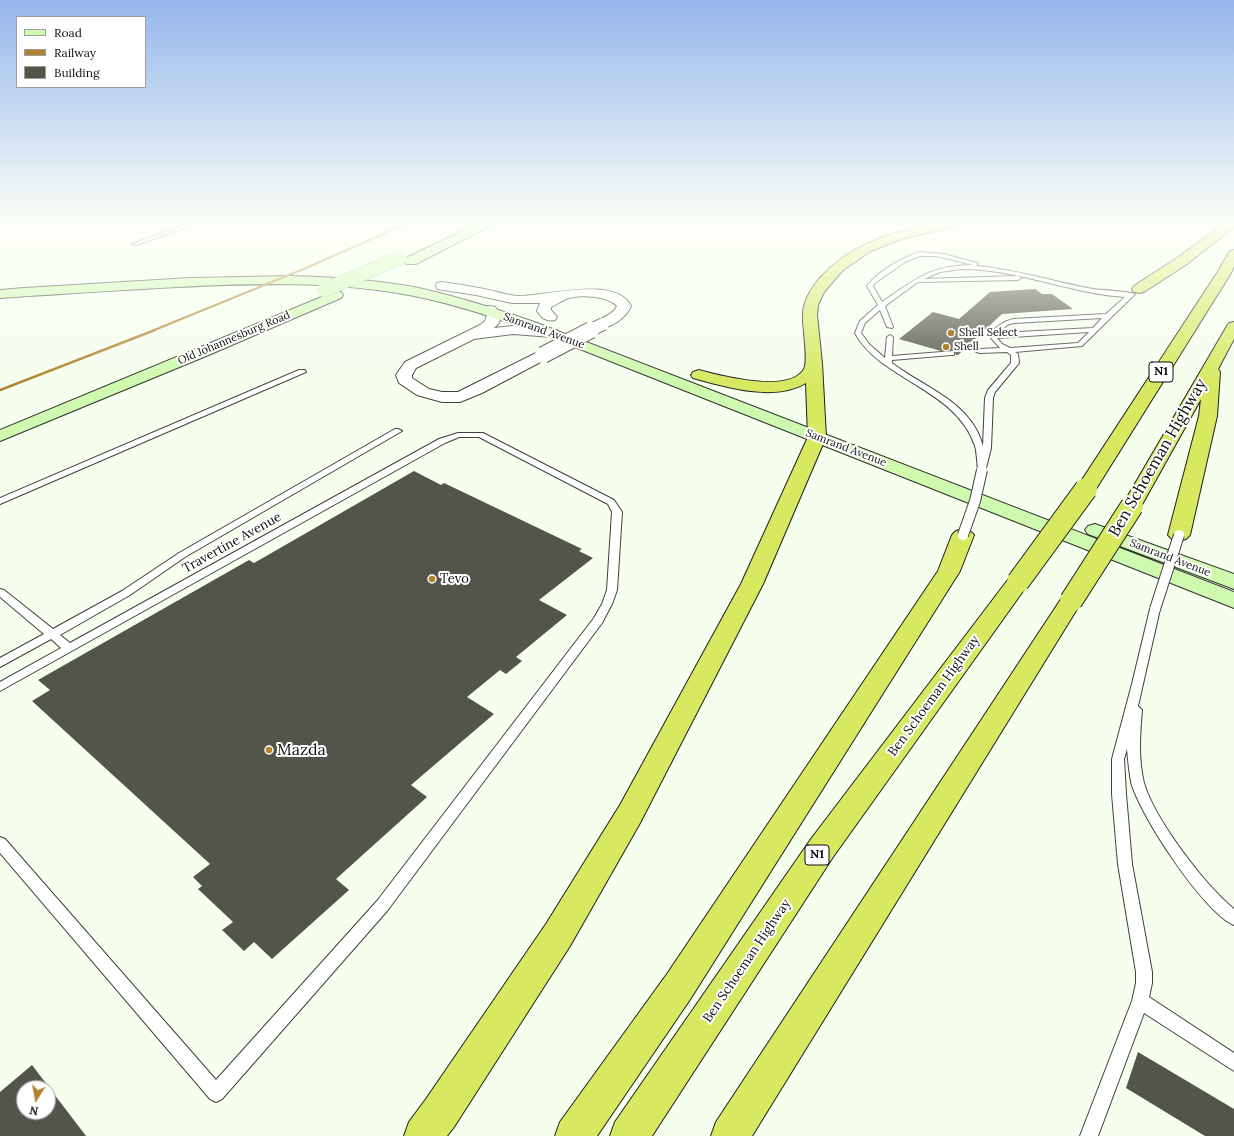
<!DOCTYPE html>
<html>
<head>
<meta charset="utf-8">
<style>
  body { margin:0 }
  #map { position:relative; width:1234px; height:1136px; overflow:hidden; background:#f6feee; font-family:Lora,serif }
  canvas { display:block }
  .legend { position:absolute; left:16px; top:16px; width:130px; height:72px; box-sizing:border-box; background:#fff; border:1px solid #9e9e9e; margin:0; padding:5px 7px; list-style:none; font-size:12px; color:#0d0d0d }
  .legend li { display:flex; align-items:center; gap:8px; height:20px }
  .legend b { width:20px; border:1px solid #9e9e9e }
  .north { position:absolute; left:16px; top:1080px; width:40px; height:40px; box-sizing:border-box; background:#fff; border:1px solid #9e9e9e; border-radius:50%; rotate:191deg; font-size:11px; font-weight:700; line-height:16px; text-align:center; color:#0d0d0d }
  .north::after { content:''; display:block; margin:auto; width:14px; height:18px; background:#b28230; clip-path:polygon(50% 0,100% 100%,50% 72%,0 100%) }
</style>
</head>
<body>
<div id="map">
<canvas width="1234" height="1136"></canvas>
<ul class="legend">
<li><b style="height:5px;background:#cef9ae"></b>Road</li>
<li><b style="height:5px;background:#b28230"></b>Railway</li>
<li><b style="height:11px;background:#54554a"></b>Building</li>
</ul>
<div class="north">N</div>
</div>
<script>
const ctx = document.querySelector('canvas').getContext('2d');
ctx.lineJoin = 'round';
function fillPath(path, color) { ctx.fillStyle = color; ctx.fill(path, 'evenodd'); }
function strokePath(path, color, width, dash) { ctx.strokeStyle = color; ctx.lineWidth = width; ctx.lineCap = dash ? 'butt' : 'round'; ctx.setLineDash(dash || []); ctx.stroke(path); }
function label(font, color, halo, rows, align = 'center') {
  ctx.font = font + ' Lora,serif'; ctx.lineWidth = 4; ctx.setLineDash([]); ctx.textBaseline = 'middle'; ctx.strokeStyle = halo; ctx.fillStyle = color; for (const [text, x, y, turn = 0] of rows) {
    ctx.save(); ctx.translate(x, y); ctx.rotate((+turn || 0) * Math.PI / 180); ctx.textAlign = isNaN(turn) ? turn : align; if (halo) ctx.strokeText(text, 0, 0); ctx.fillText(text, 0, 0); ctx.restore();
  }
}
fillPath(new Path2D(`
  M1035 289 1042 294H1052L1073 309 1002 314 958 355H956L954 350 941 351 899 339 933 312 959 319 990 292Z
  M414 471 441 485 444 483 582 549 579 551 593 558 539 600 567 615 516 657 522 661 506 674 500 670 467 697 494 714 411 785 427 797 336 879 349 890 272 959 254 942 244 951 222 930 233 922 198 889 202 886 193 877 210 864 32 701 50 690 38 680 249 560 254 563Z
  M1138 1052 1234 1109V1136H1205L1126 1088Z
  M32 1065 86 1136H0V1092ZM24 1088H48V1112H24Z`), '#54554a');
const service = new Path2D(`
  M187 224H195L137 245 132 244Z
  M920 252 944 254 977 263 978 264 976 266C1016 269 1054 282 1093 289 1101 290 1133 292 1135 294L1082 346 1015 352 1018 354 1019 363 995 392 993 398 991 448 985 472H979L978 470C977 462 977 453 975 446 961 403 914 387 881 362 871 354 861 345 855 333L860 321 878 305 867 286C877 272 903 257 920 252ZM920 256H936L973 265C930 265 916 279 882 302L873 286 875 283 905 262ZM961 269C1017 269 1069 293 1125 297L1106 314 1013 319C1005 321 991 328 991 338L1000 348 979 349 975 351 979 353 1007 352 1011 355V363L988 390 985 398 983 446C981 440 979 434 976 429 958 397 919 384 892 363V360L951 355H954V351L892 356 893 337 890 335 887 337 885 358 869 344 861 333 865 323 880 310 887 327 892 328 893 327 885 306 918 282 1018 280 1021 278 1018 276 924 279 940 272ZM1102 318 1093 328 1000 333 1007 325 1014 323ZM1089 332 1078 343 1010 348 1002 344 997 338Z
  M299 370H305L306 372 0 504V498Z
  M395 429H398L402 431 185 557 130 595 60 635 70 643 439 439 458 433H483L614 500 622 512 617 590 612 604 602 623 387 911 222 1099 216 1102 210 1099 0 853V837L5 839 216 1080 377 901 594 618 602 604 607 590 612 512 608 504 479 437H459L445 443 0 691V682L61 648 51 639 0 667V658L44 634 0 597V589L4 590 53 629 122 591 179 553Z
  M1155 605 1159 607 1160 609 1138 706 1142 710C1140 734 1138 759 1144 783 1155 820 1204 884 1234 909V925C1204 913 1139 814 1131 782 1129 771 1128 760 1127 749L1124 759 1126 794 1132 864 1152 972V983L1149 997 1234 1053V1071L1144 1013 1098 1136H1080L1132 1001 1136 983V972L1118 864 1112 794V759L1132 684 1150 609 1151 607Z`);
const minor = new Path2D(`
  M442 282C456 284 470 286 484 289 495 291 506 295 517 296 545 297 615 275 631 306 627 317 610 330 598 327L596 324C601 316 614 315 617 306 608 296 578 294 566 299 561 301 556 305 551 307V310L557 317 555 320C546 322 542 318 537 311L540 303H512L476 295 437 289 436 286 437 283Z
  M490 306 495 307 501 315 499 323 494 328 513 326 552 329 557 330 559 333 557 336 552 337 513 334 474 339 416 368 412 375V378L429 389 442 392H458L538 352 543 351 548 352 550 355 548 358 482 393 460 402H442L417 395 399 383 396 375 405 362 480 325 485 321 487 315 483 310 485 307Z`);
const secondary = new Path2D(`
  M477 224H492L490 226 416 264H406L405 261 406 258Z
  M291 276C332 277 373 280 414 287 456 296 497 309 537 323L1234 592V608L547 336C503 320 459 305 414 296 336 281 256 283 178 287 119 290 59 294 0 298V290L24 288 190 278Z
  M336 291 341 292 343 295 341 298 211 354 0 441V430Z
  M1095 524 1234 574V589L1088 534 1085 530 1088 526Z`);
const motorway = new Path2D(`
  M932 224H957L955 226 904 238 871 251 843 270 824 292 818 305 817 315 822 363 826 437 763 584 640 823 570 946 454 1127 447 1136H404L409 1122 426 1099 546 924 620 805 741 584 808 437 806 383C775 402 726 387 693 378L691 375 693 372 699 370C721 376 790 394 804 369 809 360 802 327 803 314 803 301 811 289 819 279 849 245 889 233 932 224Z
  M1224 224H1234V227L1187 264 1144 292 1139 293 1134 292 1132 289 1134 286 1177 258Z
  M1234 250V266L1231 273 1096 489 1093 493 1086 495 1079 493 1076 489 1217 273 1228 254 1230 251Z
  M1234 322V339L1218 369 1220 372 1217 416 1190 535 1186 539 1179 541 1172 539 1168 535 1199 416 1201 399 1139 510 1132 512 1125 510 1122 506 1227 326 1229 323Z
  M963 529 970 531 974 535 960 571 691 998 597 1136H555L560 1122 667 974 938 571 952 535 956 531Z
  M1018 575 1026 577 1029 582 1026 587 833 857 652 1136H610L615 1122 811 839 1010 577Z
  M1071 593 1079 596 1082 601 752 1136H711L716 1122 1063 596Z`);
strokePath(service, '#404040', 2);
strokePath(minor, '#404040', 2);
strokePath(secondary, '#2f2f2f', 2);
strokePath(motorway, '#1e1e1e', 2);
fillPath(service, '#fff');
fillPath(minor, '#fff');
fillPath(secondary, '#cef9ae');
fillPath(motorway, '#d6e961');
strokePath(new Path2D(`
  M152 331 306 268 406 224`), '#b28230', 2);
strokePath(new Path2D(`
  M0 390 155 330`), '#b28230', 2.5);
const serviceBridge = new Path2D(`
  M963 535 975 501 982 470
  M1155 609 1179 535`);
const minorBridgeFar1 = new Path2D(`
  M589 331 603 324`);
const minorBridge = new Path2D(`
  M543 355 591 330`);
const secondaryBridge = new Path2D(`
  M324 290 400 258`);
const motorwayBridge = new Path2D(`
  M1018 582 1086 489
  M1071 601 1132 506`);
strokePath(serviceBridge, '#404040', 12, []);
strokePath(minorBridgeFar1, '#404040', 14, []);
strokePath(minorBridge, '#404040', 18, []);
strokePath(secondaryBridge, '#2f2f2f', 14, []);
strokePath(motorwayBridge, '#1e1e1e', 24, []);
strokePath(serviceBridge, '#fff', 10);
strokePath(minorBridgeFar1, '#fff', 12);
strokePath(minorBridge, '#fff', 16);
strokePath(secondaryBridge, '#cef9ae', 14);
strokePath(motorwayBridge, '#d6e961', 22);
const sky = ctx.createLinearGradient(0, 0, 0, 383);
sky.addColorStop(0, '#95b5ec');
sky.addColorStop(0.58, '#fbfff7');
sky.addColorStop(1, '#fbfff700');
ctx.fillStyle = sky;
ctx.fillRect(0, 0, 1234, 383);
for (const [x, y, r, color] of [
  [951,333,4,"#b28230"],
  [946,347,4,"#b28230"],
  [432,579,4,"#b28230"],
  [269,750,4,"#b28230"]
]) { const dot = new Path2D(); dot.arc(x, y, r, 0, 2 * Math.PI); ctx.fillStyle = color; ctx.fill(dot); strokePath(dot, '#fff', 1.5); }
label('11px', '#0d0d0d', '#fff', [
  ["Samrand Avenue",544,331,20],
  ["Old Johannesburg Road",234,338,-23],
  ["Samrand Avenue",846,448,21],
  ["Samrand Avenue",1170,558,21]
]);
label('11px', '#0d0d0d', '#fff', [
  ["Shell Select",959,333],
  ["Shell",954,347]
], 'left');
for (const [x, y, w] of [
  [1161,372,24],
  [817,855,24]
]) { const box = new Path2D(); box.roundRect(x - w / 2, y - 10, w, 20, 3); ctx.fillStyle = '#fff'; ctx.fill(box); strokePath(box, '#0d0d0d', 1); }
label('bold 12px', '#0d0d0d', null, [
  ["N1",1161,372],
  ["N1",817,855]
]);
label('13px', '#0d0d0d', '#fff', [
  ["Travertine Avenue",232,543,-29],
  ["Ben Schoeman Highway",934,696,-54],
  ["Ben Schoeman Highway",747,961,-56]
]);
label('13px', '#0d0d0d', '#fff', [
  ["Tevo",440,579]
], 'left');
label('16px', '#0d0d0d', '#fff', [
  ["Ben Schoeman Highway",1158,458,-60]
]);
label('16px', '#0d0d0d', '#fff', [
  ["Mazda",277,750]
], 'left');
</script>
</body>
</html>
